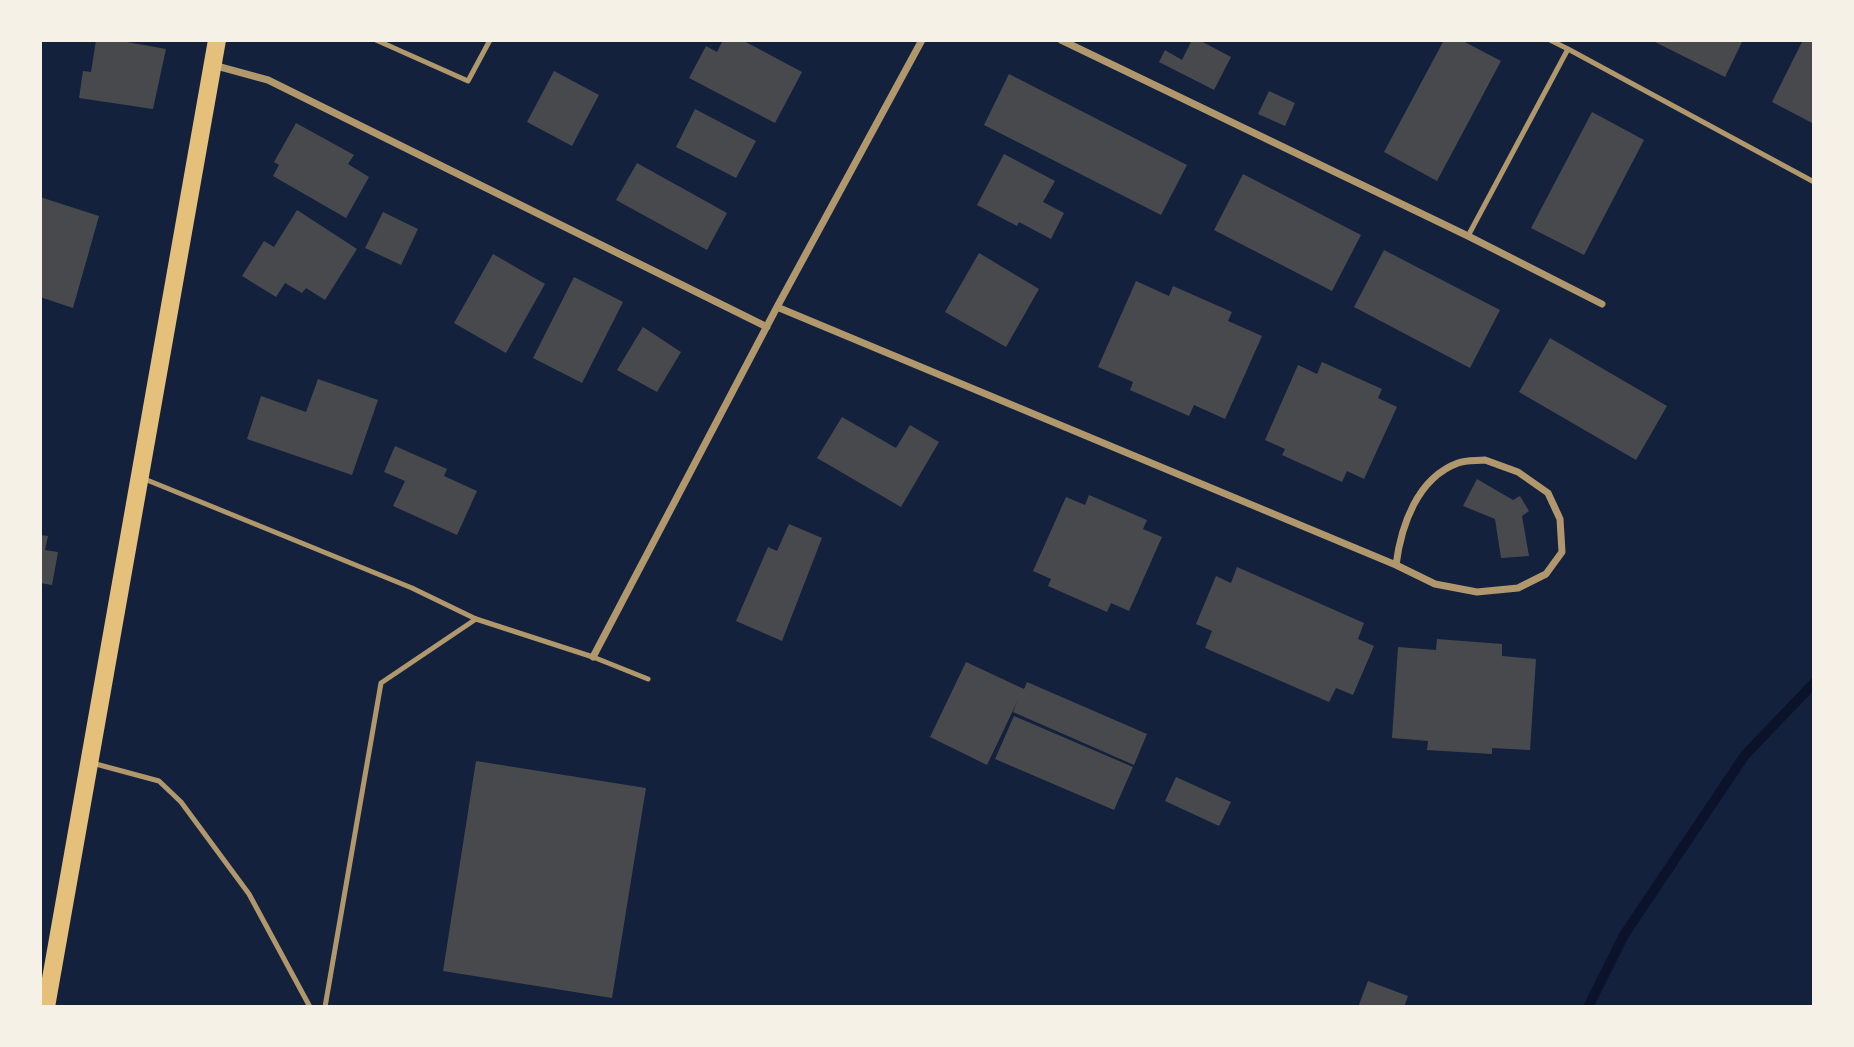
<!DOCTYPE html>
<html>
<head>
<meta charset="utf-8">
<style>
  body { margin:0 }
  #map { position:relative; width:1854px; height:1047px; overflow:hidden; background:#14213d; font-family:Barlow,sans-serif }
  canvas { display:block }
  .frame { position:absolute; inset:0; border:42px solid #f6f1e7; pointer-events:none }
</style>
</head>
<body>
<div id="map">
<canvas width="1854" height="1047"></canvas>
<div class="frame"></div>
</div>
<script>
const ctx = document.querySelector('canvas').getContext('2d');
ctx.lineJoin = 'round';
function strokePath(path, color, width, dash) { ctx.strokeStyle = color; ctx.lineWidth = width; ctx.lineCap = dash ? 'butt' : 'round'; ctx.setLineDash(dash || []); ctx.stroke(path); }
function fillPath(path, color) { ctx.fillStyle = color; ctx.fill(path, 'evenodd'); }
strokePath(new Path2D(`
  M1588 1007 1624 935 1745 755 1814 683`), '#0b132b', 10);
fillPath(new Path2D(`
  M96 40H116L166 49 153 109 79 98 83 71 91 72Z
  M723 40H742L802 72 775 123 689 78 706 46 717 52Z
  M1192 40H1199L1231 57 1214 90 1159 62 1165 50 1182 60Z
  M1444 40H1461L1501 61 1437 181 1384 152Z
  M1651 40H1743L1725 77Z
  M1803 40 1814 41V124L1772 102Z
  M554 71 599 95 572 146 527 122Z
  M1009 74 1187 165 1161 215 984 125Z
  M1269 91 1295 103 1285 126 1258 114Z
  M695 109 756 141 736 178 676 147Z
  M1592 112 1644 140 1584 255 1531 228Z
  M296 123 354 155 348 164 369 177 346 218 273 176 279 165 274 162Z
  M1004 154 1055 181 1043 202 1064 213 1051 239 1019 222 1017 226 977 205Z
  M637 163 727 213 707 250 616 200Z
  M1243 174 1361 235 1332 291 1214 230Z
  M40 197 99 216 73 308 40 297Z
  M297 210 357 249 325 300 306 288 302 293 285 283 276 297 242 276 264 241 274 247Z
  M383 212 418 229 401 265 365 248Z
  M1384 250 1500 310 1470 368 1354 307Z
  M979 253 1039 289 1006 347 945 312Z
  M493 254 545 284 506 353 454 323Z
  M574 277 623 302 582 383 533 358Z
  M1136 281 1169 296 1173 286 1232 312 1228 321 1262 336 1225 419 1194 405 1189 416 1130 390 1133 382 1098 367Z
  M643 327 681 352 657 392 617 370Z
  M1550 338 1667 406 1636 460 1519 392Z
  M1322 362 1382 389 1378 398 1397 407 1364 479 1347 471 1342 482 1282 455 1285 449 1265 440 1298 365 1317 374Z
  M318 379 378 400 352 475 247 439 261 396 306 412Z
  M842 417 896 448 910 425 939 442 901 507 817 458Z
  M395 446 447 469 444 476 477 491 457 535 393 506 405 481 384 472Z
  M1477 479 1513 500 1520 496 1529 511 1522 516 1529 556 1501 558 1495 519 1463 506Z
  M1089 495 1147 520 1143 529 1162 537 1129 611 1111 603 1107 612 1048 586 1051 579 1033 571 1066 497 1085 505Z
  M789 524 822 538 782 641 736 621 768 547 777 551Z
  M40 535 48 536 45 550 58 552 52 585 40 583Z
  M1237 567 1364 623 1358 639 1374 646 1353 695 1336 688 1329 702 1205 648 1212 631 1196 624 1216 576 1231 583Z
  M1437 639 1502 644V656L1536 659 1530 750 1492 748V754L1427 750 1428 741 1392 738 1398 647 1436 650Z
  M966 662 1024 689 1027 682 1147 734 1134 765 1013 712 1018 700 987 765 930 737Z
  M1014 716 1133 767 1114 810 995 759Z
  M476 761 646 788 612 998 443 971Z
  M1176 777 1231 802 1219 826 1165 801Z
  M1368 981 1408 996 1404 1007H1358Z`), '#48494c');
strokePath(new Path2D(`
  M376 40 468 81 490 40
  M1550 40 1568 49
  M1468 236 1568 49 1814 182
  M142 478 412 588 476 619 593 657 648 679
  M92 763 159 781 181 802 249 894 310 1007
  M325 1007 381 683 476 619`), '#b1986c', 5);
strokePath(new Path2D(`
  M1061 40 1468 236 1602 304
  M213 65 268 80 767 327
  M777 307 1396 565
  M1485 460 1518 472 1548 493 1560 519 1562 552 1546 574 1518 588 1477 592 1435 584 1396 565C1401 526 1417 478 1458 463 1466 460 1476 461 1485 460Z
  M593 657 777 307 922 40`), '#b1986c', 7);
strokePath(new Path2D(`
  M46 1007 217 40`), '#e5c07b', 18);
</script>
</body>
</html>
